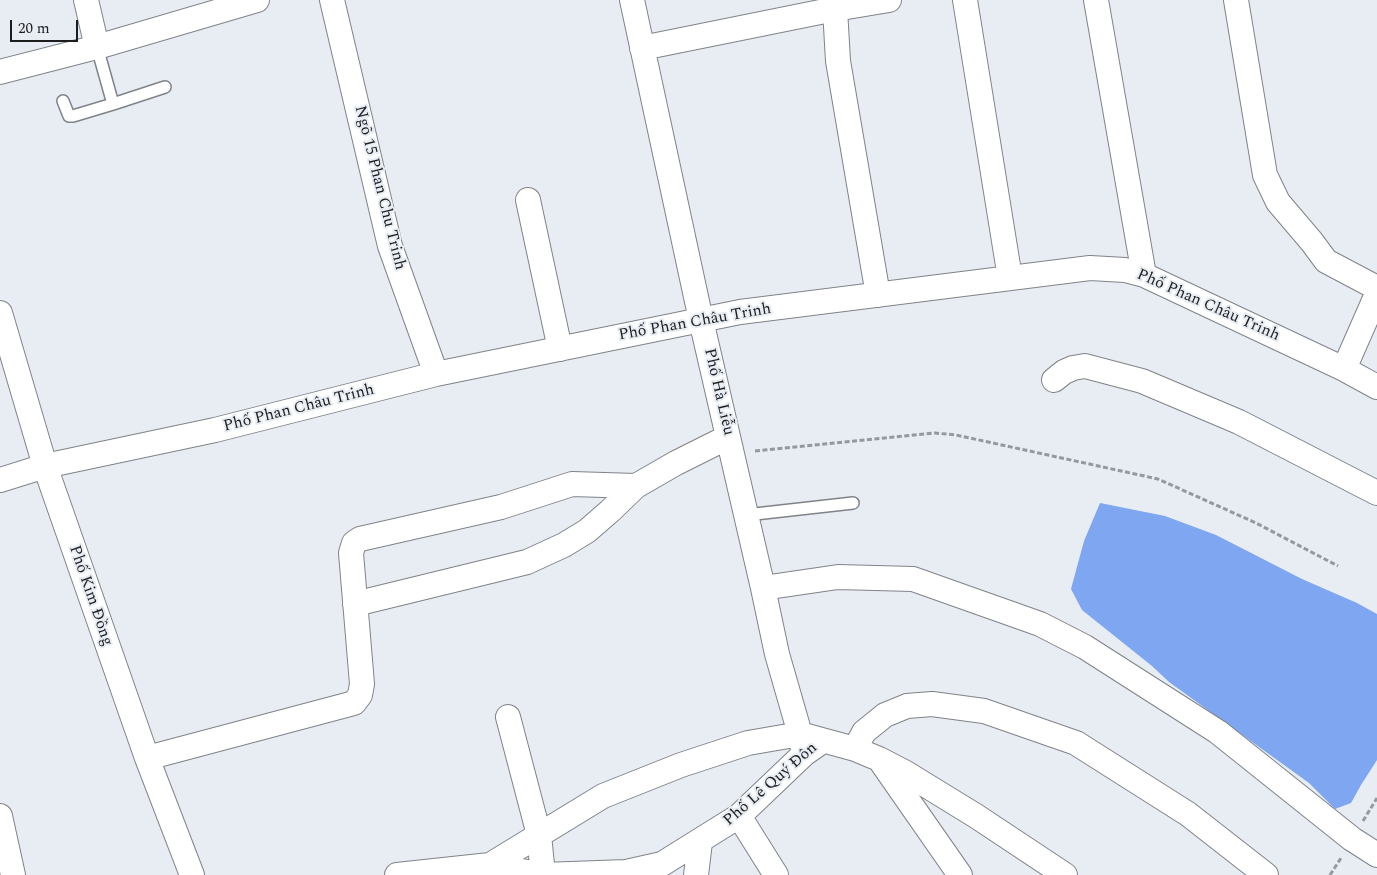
<!DOCTYPE html>
<html>
<head>
<meta charset="utf-8">
<style>
  body { margin:0 }
  #map { position:relative; width:1377px; height:875px; overflow:hidden; background:#e8edf4; font-family:Spectral,serif }
  canvas { display:block }
  .scale { position:absolute; left:10px; top:20px; width:68px; height:22px; box-sizing:border-box; border:2px solid #1b1d1f; border-top:0; padding-left:6px; font-size:15px; line-height:18px; white-space:nowrap; color:#1b1d1f; -webkit-text-stroke:4px #e8edf4; paint-order:stroke }
</style>
</head>
<body>
<div id="map">
<canvas width="1377" height="875"></canvas>
<div class="scale">20 m</div>
</div>
<script>
const ctx = document.querySelector('canvas').getContext('2d');
ctx.lineJoin = 'round';
function fillPath(path, color) { ctx.fillStyle = color; ctx.fill(path, 'evenodd'); }
function strokePath(path, color, width, dash) { ctx.strokeStyle = color; ctx.lineWidth = width; ctx.lineCap = dash ? 'butt' : 'round'; ctx.setLineDash(dash || []); ctx.stroke(path); }
function label(font, color, halo, rows, align = 'center') {
  ctx.font = font + ' Spectral,serif'; ctx.lineWidth = 4; ctx.setLineDash([]); ctx.textBaseline = 'middle'; ctx.strokeStyle = halo; ctx.fillStyle = color; for (const [text, x, y, turn = 0] of rows) {
    ctx.save(); ctx.translate(x, y); ctx.rotate((+turn || 0) * Math.PI / 180); ctx.textAlign = isNaN(turn) ? turn : align; if (halo) ctx.strokeText(text, 0, 0); ctx.fillText(text, 0, 0); ctx.restore();
  }
}
fillPath(new Path2D(`
  M1100 503 1165 516 1216 535 1302 579 1357 603 1377 614V760L1361 785 1351 803 1335 809 1309 783 1169 682 1152 666 1082 610 1071 589 1084 541Z`), '#7fa6f0');
const lane = new Path2D(`
  M63 101 69 116H73L113 104 97 47
  M113 104 165 87
  M746 515 853 503`);
const street = new Path2D(`
  M86 0 97 47
  M332 0 390 246 436 374
  M632 0 701 320 763 588 777 654 800 734 804 754
  M965 0 1010 278
  M1096 0 1144 275
  M1236 0 1265 175 1278 202 1312 242 1326 261 1377 288
  M642 48 835 9
  M0 72 97 47 257 0
  M528 200 560 349
  M878 295 838 61 835 9 889 0
  M0 313 45 466 147 758 192 875
  M1344 369 1377 294
  M1054 380 1064 372 1073 368 1085 366 1142 381 1239 422 1377 493
  M0 480 45 466 215 430 436 374 740 312 1090 268 1125 270 1144 275 1344 369 1377 387
  M763 588 838 577 913 579 1040 624 1085 647 1218 732 1352 839 1377 855
  M355 604 527 562 564 545 587 531 610 511 636 486 676 463 728 437
  M508 717 539 835 543 875
  M855 749 864 732 885 715 907 706 932 704 984 711 1076 743 1188 814 1266 875
  M147 758 354 703 360 695 362 684 351 553 354 543 360 539 501 507 572 484 636 486
  M882 763 960 875
  M0 816 13 875
  M739 816 776 875
  M490 865 603 796 681 765 748 743 800 734 855 749 879 759 906 773 976 816 1065 875
  M397 875 490 865 543 875 626 872 662 864 739 816 804 754 817 745
  M696 875 700 842`);
strokePath(lane, '#7f8389', 14);
strokePath(street, '#7f8389', 26);
strokePath(new Path2D(`
  M755 451 935 433 956 435 1158 479 1256 523 1338 566
  M1363 821 1377 798
  M1330 875 1341 858`), '#95999e', 3, [5, 2.5]);
strokePath(lane, '#fff', 11);
strokePath(street, '#fff', 24);
label('16px', '#1b1d1f', '#e8edf4', [
  ["Ngõ 15 Phan Chu Trinh",379,188,76],
  ["Phố Phan Châu Trinh",1208,306,24],
  ["Phố Phan Châu Trinh",695,323,-10],
  ["Phố Hà Liễu",718,392,77],
  ["Phố Phan Châu Trinh",299,409,-14],
  ["Phố Kim Đồng",90,596,71],
  ["Phố Lê Quý Đôn",771,785,-41]
]);
</script>
</body>
</html>
